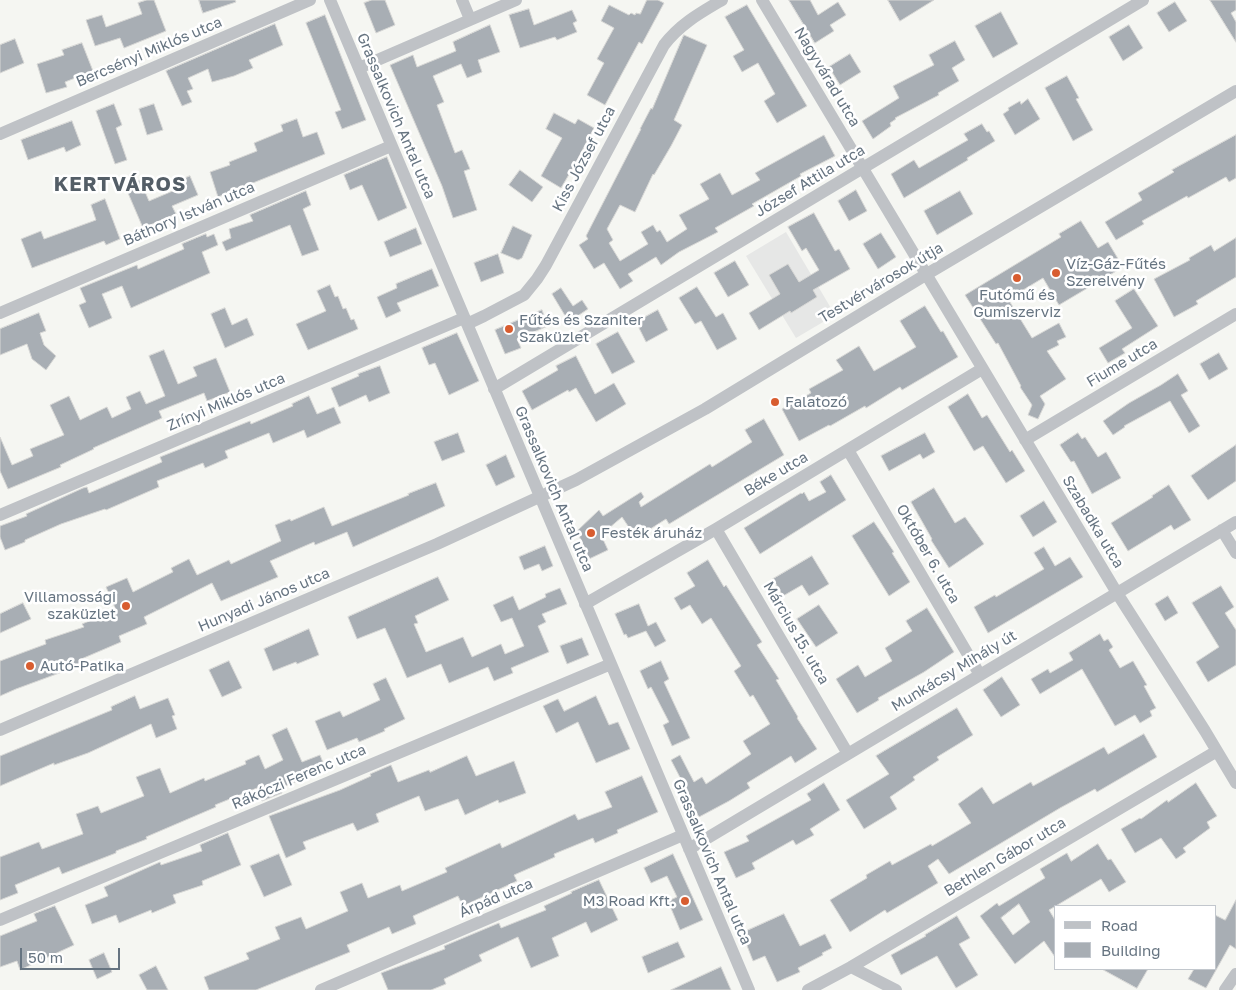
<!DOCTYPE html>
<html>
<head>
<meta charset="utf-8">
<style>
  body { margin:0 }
  #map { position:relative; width:1236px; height:990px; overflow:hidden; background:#f5f6f2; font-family:"Golos Text",sans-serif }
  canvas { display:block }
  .legend { position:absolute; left:1054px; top:905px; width:162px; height:65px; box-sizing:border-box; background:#fff; border:1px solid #c2c7cd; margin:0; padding:6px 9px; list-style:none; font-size:15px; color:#667481 }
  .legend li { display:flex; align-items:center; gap:10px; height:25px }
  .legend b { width:25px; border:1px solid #c2c7cd }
  .scale { position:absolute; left:20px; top:948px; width:100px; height:22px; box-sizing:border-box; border:2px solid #667481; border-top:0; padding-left:6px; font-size:15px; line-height:18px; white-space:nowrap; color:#667481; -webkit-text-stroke:4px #fff; paint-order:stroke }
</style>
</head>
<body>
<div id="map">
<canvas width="1236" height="990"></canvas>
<ul class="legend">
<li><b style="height:6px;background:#bfc2c6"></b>Road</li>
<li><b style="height:14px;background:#a8aeb4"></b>Building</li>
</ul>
<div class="scale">50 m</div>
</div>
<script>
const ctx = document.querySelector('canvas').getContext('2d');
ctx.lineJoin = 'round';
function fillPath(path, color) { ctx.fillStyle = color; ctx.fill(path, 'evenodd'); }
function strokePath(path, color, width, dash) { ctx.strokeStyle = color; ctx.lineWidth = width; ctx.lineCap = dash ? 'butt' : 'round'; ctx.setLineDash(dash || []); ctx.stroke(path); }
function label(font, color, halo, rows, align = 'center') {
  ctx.font = font + ' "Golos Text",sans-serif'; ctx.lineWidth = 5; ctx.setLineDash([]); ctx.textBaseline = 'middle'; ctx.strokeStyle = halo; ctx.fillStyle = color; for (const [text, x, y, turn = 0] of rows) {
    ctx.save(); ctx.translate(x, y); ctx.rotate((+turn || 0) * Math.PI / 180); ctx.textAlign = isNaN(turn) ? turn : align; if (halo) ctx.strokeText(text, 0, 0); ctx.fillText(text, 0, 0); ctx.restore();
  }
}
fillPath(new Path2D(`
  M786 232 835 315 796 338 746 256Z`), '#e6e7e6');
const building = new Path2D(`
  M147 0H154L166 31 124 48 120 38 95 46 86 20 102 15 106 27 142 14 138 3Z
  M199 0H235L236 2 203 13Z
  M372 0H385L395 25 376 33 364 3Z
  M647 0H658L664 3 642 44 639 42 605 105 587 95 604 63 597 59 614 28 601 21 609 5 629 15 631 13 635 15 636 13 640 14Z
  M789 0H810L818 15 838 2 846 15 830 25 834 31 815 43Z
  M888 0H934L900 21Z
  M1210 0H1236V10L1231 13 1236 22V42Z
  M1175 2 1187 21 1169 32 1157 13Z
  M747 5 807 106 777 123 764 101 775 94 758 63 742 72 733 56 744 50 725 17Z
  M529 9 534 25 572 10 577 21 573 23 577 32 557 40 555 37 520 48 509 15Z
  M1001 12 1018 44 993 58 975 26Z
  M325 15 366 120 342 129 335 112 341 110 306 23Z
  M275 24 283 45 249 60 253 68 234 76 212 82 208 69 188 78 193 89 187 91 192 102 182 106 166 71Z
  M490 25 500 52 478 60 482 72 467 78 461 64 433 76 444 102 437 105 455 153 462 150 470 169 464 171 477 210 453 218 442 186 390 65 413 55 417 67 456 51 453 42Z
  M1129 25 1143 48 1123 61 1109 37Z
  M684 35 707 45 674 120 682 125 671 146 654 175 653 174 635 212 620 205 607 229 613 240 609 243 620 261 648 244 641 232 653 225 657 232 660 230 667 242 687 229 679 215 709 199 700 184 720 173 732 195 760 180 755 173 824 135 835 156 800 174 801 176 752 204 754 206 715 228 718 232 679 252 661 265 656 257 628 274 633 281 620 289 604 263 594 269 579 245 588 239 586 236 641 129H640L651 108 652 109Z
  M15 39 24 63 0 73V45Z
  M955 41 965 60 952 68 959 81 938 93 939 95 895 118 896 119 890 123 891 126 873 139 862 121 899 98 893 86 934 65 929 55Z
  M82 43 93 71 65 82 67 87 46 93 37 64 64 55 62 50Z
  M850 54 861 72 840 85 829 67Z
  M1067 76 1079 98 1076 99 1093 130 1073 141 1045 88Z
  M1028 99 1040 119 1015 135 1003 114 1009 110 1008 108 1020 101 1021 104Z
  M114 104 122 125 116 128 127 160 115 164 96 111Z
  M154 104 163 130 147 135 139 109Z
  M554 113 575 124 578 119 594 128 574 166 561 188 541 176 562 138 546 129Z
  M297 119 303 137 317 132 325 154 218 197 210 172 230 165 229 162 257 151 254 143 283 131 281 125Z
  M72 121 81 145 66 152 64 147 28 160 21 140Z
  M982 124 987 132 989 131 995 141 967 158 968 160 904 198 891 174 914 160 919 168 968 140 964 134Z
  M1236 135V178L1229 182 1226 177 1188 198 1187 196 1142 221 1144 224 1116 240 1105 222 1142 200 1138 193 1174 172 1172 170Z
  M387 157 407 208 378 221 362 185 350 190 344 175Z
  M520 170 543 187 532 202 509 185Z
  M190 176 198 195 172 206 176 214 143 228 125 186 140 180 149 201 175 190 172 184Z
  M856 190 867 211 849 221 838 201Z
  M306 191 311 205 303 209 319 250 302 256 290 225 226 251 222 242 231 238 229 229 253 221 250 215Z
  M960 191 973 214 937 235 924 211Z
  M105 199 120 239 106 245 104 241 32 268 21 239 41 231 44 239 96 220 91 205Z
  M814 213 835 251 839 249 850 269 813 290 817 297 791 313 790 311 759 330 749 313 780 294 769 275 788 264 799 282 819 270 806 248 802 251 788 227Z
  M1081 221 1098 248 1108 242 1123 267 1059 305 1043 278 1008 299 1032 338 1059 323 1066 337 1057 341 1059 345 1047 351 1066 379 1040 396 1045 404 1038 419 1028 415 1032 405 1020 387 1021 386 998 343 996 344 965 295 1061 237 1059 234Z
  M513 226 532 235 522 258 518 260 501 253Z
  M416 228 422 244 390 257 384 242Z
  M881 233 896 257 878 269 863 244Z
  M206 234 207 237 214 234 218 245 202 252 210 273 131 308 122 286 102 294 112 318 89 328 79 305 86 302 80 288 137 265 138 269 184 249 182 244Z
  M1236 238V277L1196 301 1198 304 1174 317 1154 279 1190 260 1189 258 1211 245 1214 251Z
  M498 254 504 273 481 282 474 263Z
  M735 261 749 285 728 297 714 273Z
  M432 269 439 286 397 303 401 311 386 318 377 297 397 288 396 284Z
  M330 285 335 297 338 296 343 309 346 308 351 320 354 319 358 329 308 350 296 324 326 311 317 291Z
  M697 287 716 317 723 313 737 339 717 350 701 321 695 324 679 298Z
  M561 288 573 306 582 300 588 309 573 319H567L552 294Z
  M1134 289 1158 326 1122 349 1125 353 1108 363 1099 348 1132 328 1115 301Z
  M925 306 941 332 943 331 958 357 902 390 900 387 866 408 865 406 830 426 829 425 799 441 782 409 811 393 809 389 843 370 836 360 859 346 874 371 916 347 900 321Z
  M225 308 232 325 247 318 254 335 225 348 211 314Z
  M542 310 548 326 517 339 521 348 505 354 495 330Z
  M658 310 668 330 646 342 636 322Z
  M39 313 46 331 40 333 44 345 56 356 46 370 32 359 27 344 0 355V329Z
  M618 332 635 362 612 374 596 344Z
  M457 333 479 381 449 395 435 363 429 365 422 348Z
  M164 350 178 384 197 376 193 367 216 358 230 392 207 401 204 393 159 411 162 418 93 448 94 449 60 465 61 467 8 489 0 471V437L12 465 33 456 30 449 64 435 50 405 69 396 80 420 107 407 112 418 131 409 126 397 140 391 146 404 165 396 149 356Z
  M1219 353 1228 369 1209 380 1200 364Z
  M576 356 595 394 614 383 626 404 596 422 576 388 569 392 568 390 532 410 522 391 558 370 556 366Z
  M380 366 390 393 369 402 366 395 339 407 331 388 359 376 358 374Z
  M1178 374 1188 391 1181 395 1200 426 1189 433 1170 401 1124 426 1125 427 1113 435 1103 421 1129 403 1161 385Z
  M968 394 982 418 987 415 1010 452 1012 450 1025 471 1006 483 983 446 974 451 948 407Z
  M309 396 317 414 334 407 341 423 307 438 304 430 273 443 269 433 225 451 228 458 205 468 203 463 157 481 159 487 106 510 105 509 61 524 25 540V542L5 550 0 537V526L27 516 26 514 83 488 87 487 89 493 162 462 160 457 250 421 251 424 293 406 292 404Z
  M764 419 784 455 669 524 666 519 636 538 622 517 601 535 608 550 589 559 577 531 599 510 603 516 641 492 644 497 639 502 641 507 710 464 712 467 752 442 745 430Z
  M458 433 465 452 442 461 434 442Z
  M925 433 935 452 923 459 920 454 889 471 881 456Z
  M1078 433 1082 439 1085 437 1098 457 1106 452 1121 478 1092 494 1074 461 1071 462 1060 445Z
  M1236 445V481L1208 500 1191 476Z
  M506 455 515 477 496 486 486 465Z
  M831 475 846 500 760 554 744 528 801 493 802 494 804 492 809 501 826 492 820 482Z
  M436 483 445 506 353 547 347 532 315 545 314 542 270 561 278 577 221 601 212 583 144 617 147 624 119 636 121 642 79 660 81 665 16 689 0 696V661L46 644 45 640 84 627 82 624 116 610 106 587 127 578 133 592 173 572 171 568 189 559 197 575 229 560 231 564 281 541 275 525 290 519 291 521 324 507 332 526 409 495 408 494Z
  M1169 485 1191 520 1174 530 1171 525 1128 551 1111 523 1153 497 1152 496Z
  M934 488 955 523 965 517 984 544 949 568 931 540 932 539 911 502Z
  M1044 501 1057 522 1033 537 1020 516Z
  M874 522 894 552 892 553 910 582 889 596 852 536Z
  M545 546 553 566 542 571 539 564 524 570 519 557Z
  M1044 547 1055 566 1070 557 1083 577 988 633 974 607 995 595 996 597 1044 569 1034 553Z
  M812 556 829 584 809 596 802 585 783 596 773 579Z
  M708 560 724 587 726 585 762 642 757 645 779 679 776 680 798 717 797 718 817 749 795 763 791 756 747 783 750 788 729 801 699 817 682 788 685 787 671 760 680 755 694 782 702 777 706 784 751 754 743 741 770 724 753 695 750 697 734 671 741 666 711 618 702 624 690 605 681 610 674 598 695 586 687 573Z
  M438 577 449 600 415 616 418 623 414 624 426 652 463 637 472 657 501 644 505 654 524 646 512 618 501 622 493 605 513 596 519 610 546 597 545 594 560 588 567 604 542 614 546 622 538 626 549 652 511 668 513 673 494 681 488 667 449 683 441 664 407 678 385 628 357 639 348 617Z
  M1221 586 1234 607 1225 613 1236 630V665L1208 682 1196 662 1219 647 1192 603Z
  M1168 596 1178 613 1165 621 1155 604Z
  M23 603 31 619 0 633V614Z
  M639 604 648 626 656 622 666 641 655 647 646 631 628 638 626 634 624 635 615 614Z
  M819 605 838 633 816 647 797 619Z
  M927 608 954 652 924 672 878 698 879 700 857 713 836 679 858 665 865 677 892 661 885 648 912 631 906 621Z
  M309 629 319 655 297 664 296 662 273 671 264 649Z
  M1100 634 1104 641 1108 639 1113 647 1109 650 1120 668 1133 661 1147 685 1144 686 1156 708 1150 711 1152 716 1140 723 1135 715 1115 726 1082 669 1040 694 1031 679 1048 669 1050 673 1073 660 1069 653Z
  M582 638 589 655 567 664 560 646Z
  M229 661 242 688 222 697 209 670Z
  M661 661 669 679 664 682 690 738 672 746 663 725 669 722 651 687 648 689 640 671Z
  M1002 677 1020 705 1001 717 983 690Z
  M386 678 405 719 384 729 385 731 359 742 357 738 327 750 315 721 340 711 343 717 380 700 373 684Z
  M135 696 140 709 168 698 175 715 172 716 177 729 156 738 151 724 88 753 54 765V763L0 786V756L112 710 111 707Z
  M596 696 609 725 618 722 630 749 596 763 578 722 556 733 543 706 558 699 564 711Z
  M957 708 973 735 937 757 939 760 913 777 915 780 890 797 897 809 864 829 846 800 889 774 876 756Z
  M287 728 302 762 320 755 326 770 280 788 282 793 262 801 257 788 215 805 216 807 146 837 147 839 116 851V853L62 874 59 867 15 885 18 893 0 900V857L39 842 42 849 83 834 76 814 98 806 101 813 144 796 136 777 160 768 170 793 204 778 205 781 246 764 245 761 259 755 265 769 283 760 272 735Z
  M1144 734 1157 757 1097 792 1095 789 1060 808 949 874 938 859 928 866 938 883 887 913 885 910 850 932 830 900 867 878 866 875 890 861 892 865 931 844 932 846 971 823 958 804 982 787 993 804 1031 782 1033 786 1104 747 1108 754Z
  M467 756 476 776 514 761 526 793 499 803 498 800 465 815 458 799 425 811 419 796 376 814 379 822 357 831 353 823 303 842 306 849 286 858 269 816 340 790 371 776 370 774 391 765 398 782 429 770 430 772Z
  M642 776 658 812 617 830 618 833 595 843 593 838 554 854 555 857 514 875 517 881 463 906 458 896 413 916 416 924 392 934 389 927 347 945 350 952 256 990H209L204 977 249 959 246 953 280 939 275 927 301 917 306 929 348 911 340 892 362 883 368 898 400 885 402 891 447 872 445 868 500 843 502 848 575 814 578 820 612 807 605 792Z
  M824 783 840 810 810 829 814 835 796 845 793 840 752 863 755 869 736 878 724 852 749 841 746 836 811 800 807 794Z
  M1196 783 1217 816 1207 822 1210 828 1183 848 1186 852 1176 859 1161 838 1135 853 1121 829 1140 818 1141 819 1167 800 1168 802Z
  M228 833 241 865 202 881 203 885 173 895 176 903 152 913 151 910 119 923 116 915 92 924 85 905 108 896 104 887 160 862 161 865 202 851 200 845Z
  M1098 844 1108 860 1111 859 1126 882 1109 892 1101 879 1049 910 1055 920V957L1044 941 1015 964 980 916 997 903 999 906 1045 878 1040 869 1067 853 1071 861ZM1019 904 1030 922 1013 935 1001 918Z
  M279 854 292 885 264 897 250 866Z
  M673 854 703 920 680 930 668 901 677 897 667 876 651 883 644 868Z
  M599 880 618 920 591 933 586 922 552 938 559 956 531 968 518 937 479 955 482 961 444 979 446 984 431 990H388L381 973 445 949 444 946 499 923 501 928 546 910 544 906 572 893 571 892Z
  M1236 900V949L1230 945 1206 988 1188 979 1194 969H1215V915L1225 920Z
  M55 906 74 945 20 970 17 961 0 967V936L37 921 34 914Z
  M784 914 800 946 825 934 832 948 822 953 823 955 798 968 800 972 777 982 765 956 753 961 742 933Z
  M957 916 970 938 959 944 978 975 956 988 937 956 901 975 891 955 926 936 925 935Z
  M678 942 685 957 648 973 642 957Z
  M104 953 112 972 97 979 89 960Z
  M156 966 168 990H147L139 975Z
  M721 967 731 990H671Z
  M1102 969H1148L1137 988Z`);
fillPath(building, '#a8aeb4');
strokePath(building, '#d7d7d5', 1);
strokePath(new Path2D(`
  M330 0 749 990
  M462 0 470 19
  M762 0 1117 593 1205 731 1236 783
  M359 68 516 0
  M0 134 310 0
  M0 313 391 146
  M467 324 484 316 524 295 537 279 546 265 664 45C680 24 700 13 722 0
  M494 389 1143 0
  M1025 440 1236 314
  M848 450 980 675
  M0 515 464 318
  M716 529 848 754
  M1222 530 1236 553
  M585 604 716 529 982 369
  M0 730 437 544 576 480 705 409 927 274 1236 91
  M689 849 1236 522
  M0 920 611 664
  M851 967 896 990
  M321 990 683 835
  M808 990 851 967 1217 751
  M1225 990 1236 974`), '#bfc2c6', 12);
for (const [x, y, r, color] of [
  [1056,273,5,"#d85d30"],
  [1017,278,5,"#d85d30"],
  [509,329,5,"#d85d30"],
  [775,402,5,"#d85d30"],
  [591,533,5,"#d85d30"],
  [126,606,5,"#d85d30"],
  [30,666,5,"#d85d30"],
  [685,901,5,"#d85d30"]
]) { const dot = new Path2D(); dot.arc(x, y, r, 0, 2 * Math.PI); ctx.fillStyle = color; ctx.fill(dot); strokePath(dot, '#fff', 2); }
label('15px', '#667481', '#fff', [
  ["Bercsényi Miklós utca",149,52,-23],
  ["Nagyvárad utca",827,77,59],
  ["Grassalkovich Antal utca",396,116,67],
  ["Kiss József utca",584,159,-62],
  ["József Attila utca",810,181,-31],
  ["Báthory István utca",189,214,-23],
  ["Testvérvárosok útja",881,283,-31],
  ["Fiume utca",1122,363,-31],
  ["Zrínyi Miklós utca",226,402,-23],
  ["Béke utca",776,474,-31],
  ["Grassalkovich Antal utca",554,489,67],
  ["Szabadka utca",1093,522,59],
  ["Október 6. utca",928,554,60],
  ["Hunyadi János utca",264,600,-23],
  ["Március 15. utca",796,633,60],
  ["Munkácsy Mihály út",954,671,-31],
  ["Rákóczi Ferenc utca",299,777,-23],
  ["Bethlen Gábor utca",1005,857,-31],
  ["Grassalkovich Antal utca",712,862,67],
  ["Árpád utca",496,898,-23]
]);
label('15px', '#667481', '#fff', [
  ["Víz-Gáz-Fűtés",1066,264],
  ["Szerelvény",1066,281],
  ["Futómű és",1017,295,"center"],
  ["Gumiszerviz",1017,312,"center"],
  ["Fűtés és Szaniter",519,320],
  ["Szaküzlet",519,337],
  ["Falatozó",785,402],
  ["Festék áruház",601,533],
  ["Villamossági",116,597,"right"],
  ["szaküzlet",116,614,"right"],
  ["Autó-Patika",40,666],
  ["M3 Road Kft.",675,901,"right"]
], 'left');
ctx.letterSpacing = '1px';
label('bold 20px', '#545e67', '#fff', [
  ["KERTVÁROS",120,185]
]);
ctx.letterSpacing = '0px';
</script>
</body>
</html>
